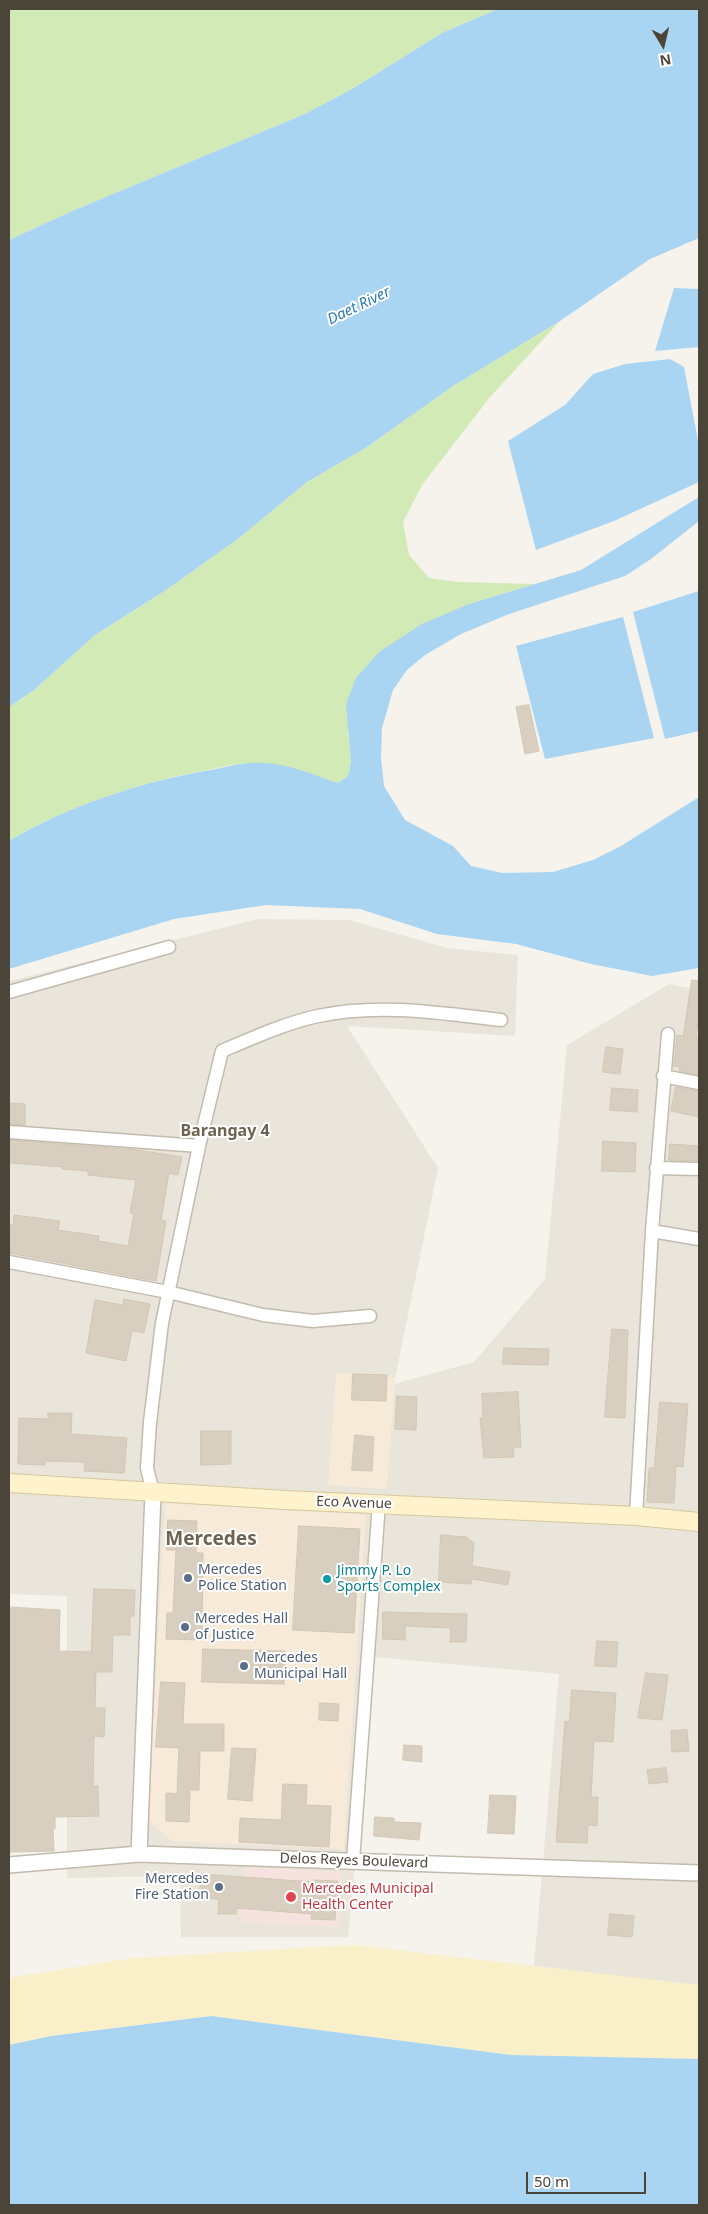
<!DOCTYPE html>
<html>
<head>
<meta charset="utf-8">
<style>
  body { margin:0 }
  #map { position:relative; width:708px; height:2214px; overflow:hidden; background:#f6f3ec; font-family:"Noto Sans",sans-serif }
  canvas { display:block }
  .frame { position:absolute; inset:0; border:10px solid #4b4439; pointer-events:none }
  .north { position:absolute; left:638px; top:20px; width:50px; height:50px; -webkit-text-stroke:4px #fff; paint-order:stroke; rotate:171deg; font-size:14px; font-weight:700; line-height:20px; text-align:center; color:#4b4439 }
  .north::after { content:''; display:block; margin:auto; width:18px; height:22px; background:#4b4439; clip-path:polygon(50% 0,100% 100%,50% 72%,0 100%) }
  .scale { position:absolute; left:526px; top:2172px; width:120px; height:22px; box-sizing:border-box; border:2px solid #4b4439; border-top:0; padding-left:6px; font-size:15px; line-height:18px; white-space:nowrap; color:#4b4439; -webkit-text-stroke:4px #fff; paint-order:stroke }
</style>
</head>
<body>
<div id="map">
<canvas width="708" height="2214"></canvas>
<div class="frame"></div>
<div class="north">N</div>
<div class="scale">50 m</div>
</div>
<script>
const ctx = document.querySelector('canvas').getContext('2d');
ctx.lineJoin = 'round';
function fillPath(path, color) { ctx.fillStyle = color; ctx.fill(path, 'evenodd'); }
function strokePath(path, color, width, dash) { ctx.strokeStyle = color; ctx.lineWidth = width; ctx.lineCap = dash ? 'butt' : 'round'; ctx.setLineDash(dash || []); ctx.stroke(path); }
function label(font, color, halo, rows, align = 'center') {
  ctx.font = font + ' "Noto Sans",sans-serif'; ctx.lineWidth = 4; ctx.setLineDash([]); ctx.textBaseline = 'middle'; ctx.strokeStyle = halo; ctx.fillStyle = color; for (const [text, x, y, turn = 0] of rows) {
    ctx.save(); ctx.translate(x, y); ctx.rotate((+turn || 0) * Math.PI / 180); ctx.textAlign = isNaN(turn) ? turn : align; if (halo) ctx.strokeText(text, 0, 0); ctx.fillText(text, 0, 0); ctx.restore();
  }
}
fillPath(new Path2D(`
  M258 919 349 920 447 948 518 955 515 1036 347 1026 438 1168 394 1384 474 1362 545 1279 567 1045 669 984 699 990V1986L534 1966 559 1674 374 1657 348 1937H181L180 1876 67 1878V1596L9 1594V981Z`), '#eae5da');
fillPath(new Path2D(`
  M336 1373 395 1377 387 1489 328 1485Z
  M165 1503 366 1515 344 1849 171 1841 148 1820Z`), '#f7ead8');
fillPath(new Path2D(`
  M244 1867 341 1872 339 1927 241 1922Z`), '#f6e3e0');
fillPath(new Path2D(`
  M9 9H498L442 33 352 89 305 114 70 212 9 240Z
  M560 321 490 397 422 485 403 522 409 555 429 578 457 582 535 584 469 604 348 730 351 762 348 776 338 783C322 777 265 762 249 763 237 763 224 767 212 769 144 781 67 806 9 841V707L34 690 95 635 166 590 239 538 307 482 367 447 453 386Z`), '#d2eab5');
fillPath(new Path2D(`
  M353 1945 699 1985V2059L511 2055 211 2016 51 2036 9 2045V1978L132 1958Z`), '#f9efc9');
fillPath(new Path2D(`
  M498 9H699V238L650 259 560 321 453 386 367 447 307 482 239 538 166 590 95 635 34 690 9 707V240L70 212 305 114 352 89 442 33Z
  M674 288 699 289V347L655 351Z
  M670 359 684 367 699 446V482L614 521 536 550 508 441 565 405 593 374 625 364Z
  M699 497V521L651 559 625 576 509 614 461 634 425 655 407 670 393 690 382 728 381 758 384 786 405 820 453 846 471 866 502 873 553 872 593 860 621 846 699 797V968L652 976 591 964 516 944 437 934 360 909 266 905 174 919 9 969V841C69 805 147 780 216 769 227 767 239 763 250 763 283 761 308 773 338 783L348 776 351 762 346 704 356 678 379 652 422 624 469 604 581 570Z
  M699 591V731L665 739 633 612Z
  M623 617 654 738 545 759 516 646Z
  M211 2016 511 2055 699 2059V2205H9V2045L51 2036Z`), '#a9d4f2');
const building = new Path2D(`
  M529 705 539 751 525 754 516 707Z
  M692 980 699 981V1012L696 1037H699V1075L679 1071 680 1067 674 1066 677 1035 683 1036Z
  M606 1047 623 1049 620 1074 603 1072Z
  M676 1087 699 1091V1117L671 1111Z
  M612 1088 638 1090 637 1112 610 1110Z
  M9 1103 25 1104V1125L9 1124Z
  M9 1140 137 1150 182 1157 178 1175 169 1173 161 1220 166 1221 156 1281 9 1253V1224L13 1225 14 1215 60 1221 58 1230 99 1236 98 1241 128 1246 134 1214 130 1213 136 1180 88 1175V1171L62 1169V1167L11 1163 9 1161Z
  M603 1141 636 1143 635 1172 602 1171Z
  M670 1144 699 1146V1161L669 1160Z
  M124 1299 150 1304 144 1333 132 1331 126 1361 86 1353 95 1300 123 1305Z
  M612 1329 628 1330 625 1418 605 1417Z
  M504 1348 549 1349 548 1365 503 1364Z
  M353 1374 387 1375 386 1401 352 1400Z
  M518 1392 521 1447H513L514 1457 484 1458 480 1418H483L482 1394Z
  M397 1396 417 1397 416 1430 395 1429Z
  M660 1402 688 1404 683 1467 676 1466 674 1503 647 1502 649 1468H654Z
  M48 1413H72L71 1434 127 1438 124 1473 84 1471 85 1462 45 1461V1465L18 1464 19 1418 48 1419Z
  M201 1431H231V1464L201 1465Z
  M355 1435 374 1437 372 1471 352 1470Z
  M168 1520 197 1521 196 1553H203L202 1640 166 1639 167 1613H173L176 1550H167Z
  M299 1526 360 1529 354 1633 293 1630Z
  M441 1535 466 1537 474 1543 472 1566 510 1572 508 1585 472 1579 471 1584 439 1582Z
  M94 1589 135 1590 134 1616H130V1635H113L112 1672H96L95 1708H105L104 1737 94 1736 93 1786H98L99 1816 55 1817V1829H53L54 1851 9 1852V1607L60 1610 59 1651 91 1652Z
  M383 1612 467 1614 466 1642H450L451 1628 405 1626V1640L383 1639Z
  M597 1641 618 1642 616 1667 595 1666Z
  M203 1649 285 1651 284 1684 202 1682Z
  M646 1673 668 1675 662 1720 638 1718Z
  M161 1682 185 1683 183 1724H224V1751H200L199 1790H190L189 1822 166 1821V1793L177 1794 179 1748 156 1747Z
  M572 1690 616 1693 613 1742 594 1741 591 1797H598L597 1826 588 1825 587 1843 556 1842 565 1721 569 1722Z
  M320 1703 339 1704 338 1721 319 1720Z
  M687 1730 689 1751 672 1752 671 1731Z
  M404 1745 422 1746V1762L403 1760Z
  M232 1748 256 1749 252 1801 228 1799Z
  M666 1768 668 1782 649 1784 647 1770Z
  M283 1784 307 1785 306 1805 331 1806 329 1847 239 1842 240 1818 281 1820Z
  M490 1795 516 1796 514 1834 488 1833Z
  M375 1817 394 1818V1822L421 1823 419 1840 374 1836Z
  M201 1874 314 1882V1880L338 1881 335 1920 311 1919 312 1914 236 1908V1914H218L219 1899 200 1898Z
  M610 1914 634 1916 632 1937 608 1935Z`);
fillPath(building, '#d8cfc1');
strokePath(building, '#d3c7b4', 1);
const minor = new Path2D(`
  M9 992 169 947
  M663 1076 699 1083
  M9 1132 199 1146
  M656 1168 699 1169
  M652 1231 699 1239
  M9 1262 168 1292 263 1315 313 1321 370 1316
  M153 1493 147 1468 150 1422 162 1323 199 1146 222 1051C250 1039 288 1022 318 1016 379 1003 440 1013 501 1020
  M636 1516 652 1231 668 1034
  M353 1861 379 1503`);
const tertiary = new Path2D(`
  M139 1854 153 1493
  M9 1865 139 1854 699 1873`);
const secondary = new Path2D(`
  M9 1483 286 1500 636 1516 699 1522`);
strokePath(minor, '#c2bbae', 15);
strokePath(tertiary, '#c2bbae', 18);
strokePath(secondary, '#d6c79b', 20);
strokePath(minor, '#fff', 12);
strokePath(tertiary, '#fff', 15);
strokePath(secondary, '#fff3cd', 18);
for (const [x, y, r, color] of [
  [188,1578,5,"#5c6f8a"],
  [327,1579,5,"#0f9aa8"],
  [185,1627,5,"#5c6f8a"],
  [244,1666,5,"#5c6f8a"],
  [219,1887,5,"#5c6f8a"],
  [291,1897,6,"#e0444e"]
]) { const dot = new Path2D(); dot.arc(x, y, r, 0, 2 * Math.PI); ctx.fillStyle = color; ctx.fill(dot); strokePath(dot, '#fff', 2); }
label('14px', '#4b4439', '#fff', [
  ["Eco Avenue",354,1503,2],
  ["Delos Reyes Boulevard",354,1861,2]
]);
label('14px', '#4e5e75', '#fff', [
  ["Mercedes",198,1570],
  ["Police Station",198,1586],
  ["Mercedes Hall",195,1619],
  ["of Justice",195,1635],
  ["Mercedes",254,1658],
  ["Municipal Hall",254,1674],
  ["Mercedes",209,1879,"right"],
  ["Fire Station",209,1895,"right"]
], 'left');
label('14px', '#0d838f', '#fff', [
  ["Jimmy P. Lo",337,1571],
  ["Sports Complex",337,1587]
], 'left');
label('14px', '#be3a42', '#fff', [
  ["Mercedes Municipal",302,1889],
  ["Health Center",302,1905]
], 'left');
label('italic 15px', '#2e7ab2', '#fff', [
  ["Daet River",359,306,-26]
]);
label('bold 16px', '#6e6250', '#fff', [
  ["Barangay 4",225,1131]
]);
label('bold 19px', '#6e6250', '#fff', [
  ["Mercedes",211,1540]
]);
</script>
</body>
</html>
